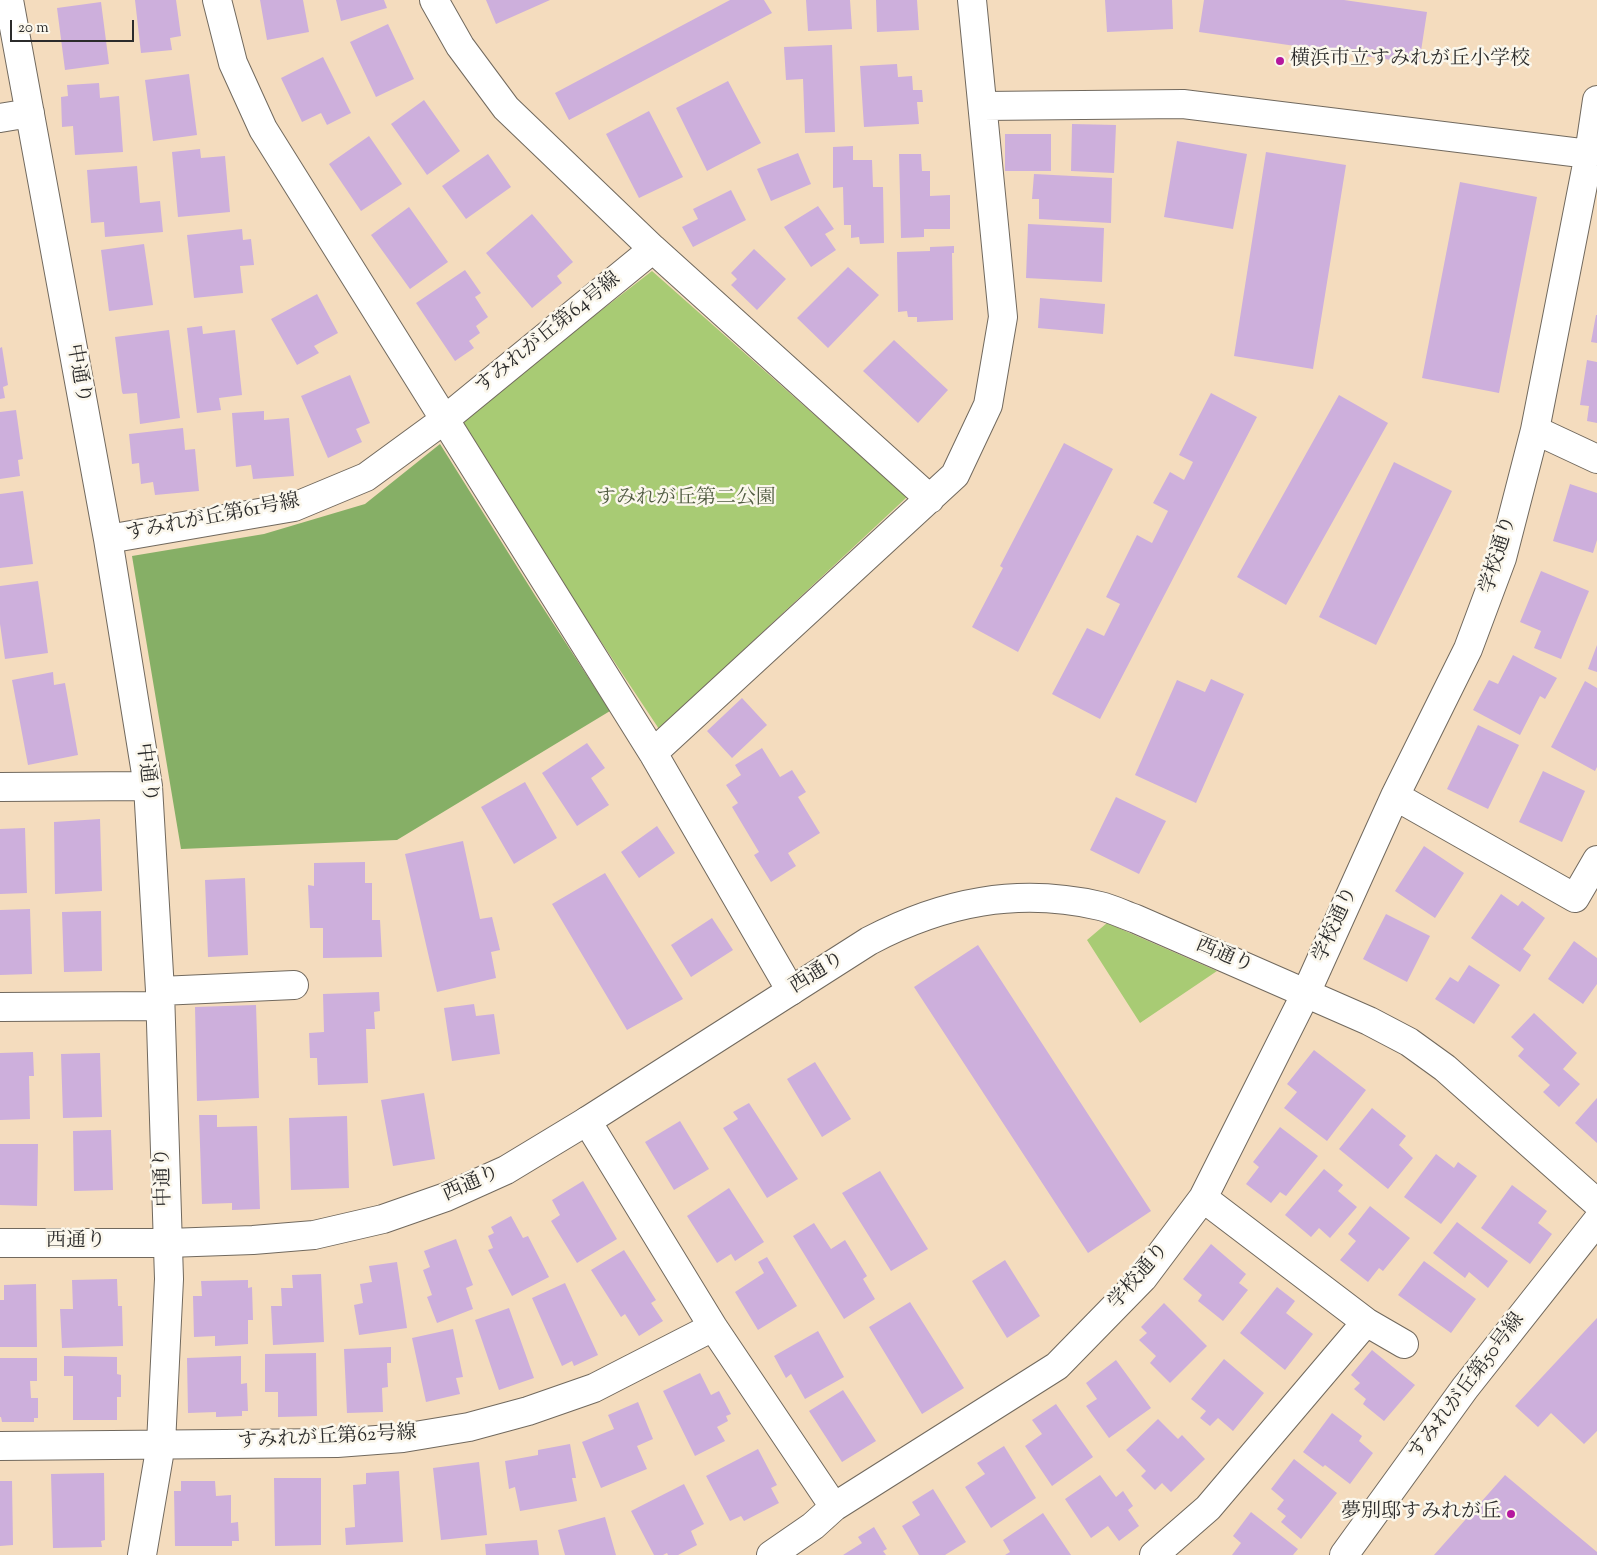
<!DOCTYPE html>
<html>
<head>
<meta charset="utf-8">
<style>
  body { margin:0 }
  #map { position:relative; width:1597px; height:1555px; overflow:hidden; background:#f4dcbe; font-family:"Sorts Mill Goudy",serif }
  canvas { display:block }
  .scale { position:absolute; left:10px; top:20px; width:124px; height:22px; box-sizing:border-box; border:2px solid #2b2b2b; border-top:0; padding-left:6px; font-size:15px; line-height:18px; white-space:nowrap; color:#2b2b2b; -webkit-text-stroke:4px #fbf7ec; paint-order:stroke }
</style>
</head>
<body>
<div id="map">
<canvas width="1597" height="1555"></canvas>
<div class="scale">20 m</div>
</div>
<script>
const ctx = document.querySelector('canvas').getContext('2d');
ctx.lineJoin = 'round';
function fillPath(path, color) { ctx.fillStyle = color; ctx.fill(path, 'evenodd'); }
function strokePath(path, color, width, dash) { ctx.strokeStyle = color; ctx.lineWidth = width; ctx.lineCap = dash ? 'butt' : 'round'; ctx.setLineDash(dash || []); ctx.stroke(path); }
function label(font, color, halo, rows, align = 'center') {
  ctx.font = font + ' "Sorts Mill Goudy","Noto Serif JP",serif'; ctx.lineWidth = 5; ctx.setLineDash([]); ctx.textBaseline = 'middle'; ctx.strokeStyle = halo; ctx.fillStyle = color; for (const [text, x, y, turn = 0] of rows) {
    ctx.save(); ctx.translate(x, y); ctx.rotate((+turn || 0) * Math.PI / 180); ctx.textAlign = isNaN(turn) ? turn : align; if (halo) ctx.strokeText(text, 0, 0); ctx.fillText(text, 0, 0); ctx.restore();
  }
}
fillPath(new Path2D(`
  M652 271 907 497 659 729 456 423Z
  M1107 923 1217 971 1140 1023 1087 940Z`), '#a8cb74');
fillPath(new Path2D(`
  M440 444 536 597 610 711 397 840 181 849 132 556 264 534 365 504Z`), '#86af66');
fillPath(new Path2D(`
  M135 0H176L181 36 170 38 172 50 141 53Z
  M260 0H303L309 32 267 40Z
  M336 0H384L387 8 341 21Z
  M486 0H550L496 24Z
  M730 0H764L772 13 569 120 555 93Z
  M806 0H850L852 29 808 31Z
  M876 0H917L919 30 877 32Z
  M1105 0H1172L1173 29 1107 32Z
  M1204 0H1344L1427 12 1419 64 1199 32Z
  M101 2 109 64 65 70 57 8Z
  M388 24 414 79 376 97 350 42Z
  M832 45 835 132 805 133 803 79 786 80 784 47Z
  M323 57 351 113 327 125 321 113 302 122 281 78Z
  M897 64 898 77 912 76 913 90H922L923 102H917L919 124 864 127 860 66Z
  M189 74 197 135 153 141 145 80Z
  M728 81 761 143 707 171 676 108Z
  M99 83 100 98 119 96 123 152 75 155 73 126 62 127 61 97 68 96 67 85Z
  M424 100 460 151 427 175 391 124Z
  M649 111 683 177 639 198 606 134Z
  M1072 124 1116 125 1114 173 1071 171Z
  M1005 134H1051V171H1005Z
  M369 136 402 184 361 211 329 164Z
  M1177 141 1247 154 1233 229 1164 217Z
  M853 146V160H872L873 187H883L884 243 860 244 859 237 851 238V225H844L843 187 833 188V147Z
  M200 149 201 158 225 156 230 212 178 217 172 152Z
  M1266 152 1346 165 1313 369 1234 356Z
  M798 153 811 184 771 201 757 169Z
  M488 154 511 187 466 219 442 186Z
  M899 154H921L922 171H930V196L950 195V229H924V237L901 238Z
  M137 166 140 203 160 201 163 232 105 237 104 222 91 223 87 170Z
  M1034 174 1112 178 1111 223 1039 219V199H1032Z
  M1460 182 1537 197 1499 393 1422 378Z
  M731 190 746 220 693 247 682 227 698 219 693 209Z
  M818 206 834 229 825 234 836 250 811 267 784 227Z
  M409 207 448 262 410 289 371 235Z
  M532 214 573 262 557 276 562 283 532 308 486 253Z
  M1028 224 1104 228 1102 282 1026 278Z
  M242 229 243 240 251 239 254 265 240 266 243 293 194 298 187 235Z
  M144 244 153 305 109 311 101 250Z
  M954 246V253H952L953 320 917 322V317H908L907 311 898 312 897 252 930 251V247Z
  M754 249 786 279 757 310 731 285 737 279 731 273Z
  M848 267 879 295 828 348 797 318Z
  M465 270 481 293 475 297 488 317 476 326 480 333 469 341 474 348 455 361 416 303Z
  M317 294 338 333 314 346 319 353 297 365 271 319Z
  M1040 298 1105 304 1103 334 1038 328Z
  M1596 315H1597V343L1591 342Z
  M202 326 203 334 235 330 242 395 219 398 221 410 197 413 187 328Z
  M169 330 180 418 140 424 137 393 123 394 122 392 115 337Z
  M894 340 948 390 918 423 863 371Z
  M2 347 8 385 3 387 5 398 0 399V348Z
  M1587 360 1597 362V423L1587 421 1589 406 1580 405Z
  M350 375 370 423 356 429 362 442 328 458 301 396Z
  M1211 393 1257 417 1100 719 1052 694 1087 628 1104 636 1120 604 1106 597 1137 535 1152 543 1168 511 1153 503 1170 472 1184 480 1193 462 1179 455Z
  M1339 395 1388 423 1286 605 1237 577Z
  M16 410 23 459 18 460 20 476 0 479V412Z
  M264 411V420L289 418 294 476 253 479 251 465 236 467 232 413Z
  M183 428 185 450 195 449 199 491 155 495 153 482 141 484 139 463 132 464 129 434Z
  M1064 443 1113 469 1018 652 972 627 1003 568 1000 566Z
  M1394 462 1452 491 1376 645 1319 617Z
  M1570 484 1597 493V540L1593 553 1553 541Z
  M23 491 33 564 0 568V494Z
  M1541 571 1589 591 1561 659 1534 648 1541 631 1520 622Z
  M38 581 48 653 5 659 0 624V586Z
  M1597 645V672L1588 669Z
  M1513 655 1557 678 1545 699 1540 696 1520 735 1473 710 1489 680 1498 684Z
  M53 672 54 685 65 683 78 755 28 765 12 680Z
  M1211 679 1244 694 1196 803 1135 775 1177 680 1205 692Z
  M1585 681 1597 688V767L1595 771 1551 747Z
  M742 698 767 725 732 758 707 731Z
  M1478 725 1519 745 1488 809 1447 789Z
  M587 743 605 768 591 778 609 805 577 826 542 773Z
  M762 748 780 777 792 770 806 792 798 797 820 833 788 853 796 866 771 882 754 855 759 852 732 807 738 803 726 785 741 775 735 765Z
  M1543 771 1585 791 1562 842 1519 822Z
  M525 782 557 838 514 864 481 807Z
  M1116 797 1166 821 1139 874 1090 850Z
  M100 819 102 891 55 894 54 822Z
  M657 826 675 853 639 878 621 852Z
  M25 828 27 893 0 894V829Z
  M463 841 480 919 492 917 500 950 491 952 496 978 437 992 405 854Z
  M1424 846 1464 873 1435 918 1395 891Z
  M365 862V883H372V920H380L382 957 323 958V928H310L308 885 314 886V863Z
  M605 873 683 999 627 1030 552 904Z
  M245 878 248 955 208 957 205 880Z
  M1501 894 1518 906 1522 901 1545 918 1523 949 1531 955 1520 972 1471 938Z
  M30 909 32 974 0 975V910Z
  M101 911 102 971 64 972 62 912Z
  M1386 914 1430 936 1407 982 1363 959Z
  M712 918 733 950 691 977 671 945Z
  M1574 941 1597 958V984L1583 1004 1548 979Z
  M978 945 1151 1211 1088 1253 914 987Z
  M1469 965 1500 985 1474 1024 1435 999 1450 977 1458 982Z
  M379 992 380 1011 374 1012 375 1029H366L368 1083 318 1085 317 1058H310L309 1033 324 1032 323 994Z
  M474 1004 476 1016 494 1014 500 1054 452 1061 444 1008Z
  M256 1005 259 1098 197 1101 195 1007Z
  M1534 1013 1577 1053 1563 1069 1580 1084 1559 1107 1543 1092 1550 1085 1518 1056 1524 1049 1511 1037Z
  M1314 1050 1366 1090 1327 1141 1284 1108 1297 1092 1287 1084Z
  M33 1052 34 1076H29L30 1119 0 1120V1053Z
  M100 1053 102 1117 63 1118 61 1054Z
  M815 1062 851 1119 822 1137 787 1079Z
  M424 1093 435 1159 393 1166 381 1100Z
  M1597 1098V1143L1575 1123Z
  M749 1103 798 1179 767 1198 723 1128 738 1119 733 1112Z
  M1372 1108 1406 1136 1399 1145 1413 1158 1388 1189 1339 1149Z
  M199 1115H217V1127L257 1126 260 1209 232 1210V1203L202 1204Z
  M347 1116 349 1188 291 1190 289 1118Z
  M680 1121 709 1169 674 1190 645 1142Z
  M1280 1127 1318 1156 1286 1196 1280 1192 1271 1203 1246 1184 1259 1167 1253 1162Z
  M111 1130 113 1190 74 1191 73 1131Z
  M0 1144H38L37 1206 0 1205Z
  M1436 1154 1454 1168 1458 1162 1477 1176 1441 1224 1404 1197Z
  M1324 1169 1343 1185 1338 1191 1357 1207 1330 1238 1319 1228 1311 1237 1285 1215Z
  M880 1171 928 1249 891 1271 842 1193Z
  M583 1181 617 1239 577 1263 551 1221 560 1215 552 1200Z
  M1512 1185 1547 1211 1538 1223 1552 1234 1530 1264 1481 1228Z
  M729 1188 764 1242 735 1261 731 1254 717 1263 687 1216Z
  M1370 1206 1410 1238 1383 1271 1379 1268 1368 1282 1340 1260 1356 1241 1348 1234Z
  M511 1216 523 1238 528 1236 549 1277 512 1296 488 1250 493 1248 488 1236 494 1233 491 1227Z
  M1457 1222 1508 1261 1488 1288 1469 1272 1465 1278 1433 1253Z
  M814 1223 831 1249 845 1240 867 1276 863 1279 875 1299 844 1319 793 1236Z
  M456 1239 473 1285 466 1288 473 1309 437 1323 427 1297 432 1295 423 1270 430 1267 424 1251Z
  M1211 1244 1246 1274 1239 1283 1248 1290 1223 1321 1198 1301 1202 1295 1183 1279Z
  M624 1250 656 1300 651 1303 663 1321 639 1336 625 1314 621 1317 591 1270Z
  M767 1257 797 1306 758 1330 735 1292 764 1273 758 1262Z
  M1005 1260 1040 1316 1007 1338 972 1281Z
  M1424 1261 1476 1299 1451 1333 1398 1295Z
  M397 1262 407 1328 359 1335 354 1305 363 1303 360 1284 372 1282 369 1266Z
  M321 1274 324 1342 273 1345 271 1306H282L281 1288H293L292 1275Z
  M117 1279 118 1306H122L123 1346 62 1348 60 1309H73L72 1280Z
  M248 1280V1288L252 1287 253 1320H248V1344L215 1346V1336L194 1337 193 1296H202L201 1281Z
  M565 1283 598 1355 574 1366 572 1361 562 1366 532 1298Z
  M36 1284 37 1347H0V1300H4V1285Z
  M1277 1287 1295 1301 1286 1313 1313 1334 1285 1370 1240 1333Z
  M910 1302 964 1388 922 1414 869 1327Z
  M1164 1303 1207 1346 1170 1383 1150 1363 1156 1356 1139 1340 1147 1333 1141 1327Z
  M509 1308 534 1378 499 1390 475 1320Z
  M1597 1318V1431L1584 1444 1551 1413 1538 1427 1515 1406Z
  M453 1329 463 1377 456 1378 460 1394 426 1402 412 1338Z
  M818 1331 844 1377 805 1399 791 1374 786 1378 774 1356Z
  M391 1347V1363H387L388 1387 382 1388 383 1412 347 1413 344 1349Z
  M1372 1350 1415 1385 1384 1421 1363 1404 1366 1399 1354 1389 1360 1383 1351 1375Z
  M316 1353 317 1416 278 1417V1392H265V1354Z
  M64 1356 117 1357V1374L121 1375V1397H117V1420H73V1376H64Z
  M241 1356V1384L247 1383 248 1411H242V1416L216 1417V1412L188 1413 187 1358Z
  M0 1358H37V1381H30L31 1398H38V1418H34V1422H2L1 1417H0Z
  M1224 1359 1264 1393 1233 1431 1218 1418 1210 1426 1200 1418 1206 1411 1191 1399Z
  M1116 1360 1151 1408 1109 1438 1086 1406 1097 1399 1086 1383Z
  M700 1373 711 1395 719 1391 731 1414 726 1416 728 1421 717 1427 725 1441 695 1456 663 1391Z
  M843 1390 876 1441 842 1462 809 1411Z
  M638 1402 653 1439 637 1446 647 1469 601 1488 582 1442 614 1429 608 1415Z
  M1056 1404 1093 1457 1052 1486 1025 1446 1042 1434 1032 1420Z
  M1332 1413 1362 1436 1359 1441 1373 1453 1350 1484 1325 1465 1323 1467 1303 1452Z
  M1158 1419 1178 1439 1182 1435 1205 1459 1171 1492 1162 1483 1155 1490 1141 1476 1146 1471 1126 1450Z
  M570 1444 576 1478H572L577 1501 520 1511 515 1487 509 1489 505 1461 538 1455V1450Z
  M1004 1446 1036 1498 991 1528 965 1487 985 1474 977 1463Z
  M758 1449 777 1485 771 1488 779 1503 744 1521 741 1516 730 1521 706 1476Z
  M1294 1459 1337 1493 1301 1539 1281 1522 1286 1516 1277 1509 1284 1500 1271 1489Z
  M479 1462 487 1535 441 1540 433 1468Z
  M399 1471 403 1542 346 1545 345 1528 355 1527 353 1485 366 1484V1473Z
  M104 1473 105 1540 101 1541 102 1547 53 1548 51 1474Z
  M1100 1475 1116 1497 1123 1491 1133 1506 1128 1510 1139 1526 1119 1541 1108 1526 1091 1538 1065 1499Z
  M1505 1475 1597 1552V1555H1434Z
  M274 1478H321V1545L275 1546Z
  M0 1481H12L13 1545 0 1546Z
  M181 1481H215L216 1496 231 1495V1523L238 1522 239 1541H232V1546H175L174 1491H181Z
  M684 1484 704 1524 691 1531 697 1545 678 1555H668L667 1553 663 1555H654L631 1511Z
  M933 1489 966 1542 945 1555H919L902 1526 920 1515 912 1502Z
  M1251 1512 1298 1549 1293 1555H1232L1241 1543 1233 1536Z
  M1043 1513 1071 1555H1005L1010 1552 1003 1540Z
  M605 1517 616 1555H565L558 1530Z
  M874 1527 887 1549 883 1551 886 1555H843L862 1543 858 1537Z
  M537 1540 539 1555H486L485 1544Z`), '#cdafdc');
const street = new Path2D(`
  M9 0 108 539 148 786 160 991 169 1279 161 1444 142 1555
  M217 0 233 63 263 129 653 753 791 991
  M434 0 460 46 506 108 653 249 930 499
  M983 106 1183 104 1589 154
  M0 118 30 113
  M1535 430 1597 459
  M108 539 294 507 366 477 444 420 653 249
  M653 753 955 475 988 405 1003 317 972 0
  M0 787 148 786
  M1395 796 1575 898 1597 860
  M160 991 294 985
  M0 1007 160 1006
  M587 1121 713 1327 834 1507
  M1203 1198 1366 1322 1404 1344
  M0 1446 337 1443 403 1438 469 1427 528 1411 594 1388 713 1327
  M771 1555 813 1526 834 1507 1057 1366 1143 1278 1203 1198 1306 993 1395 796 1468 649 1502 558 1535 430 1589 154 1597 100
  M1154 1555 1208 1508 1366 1322
  M1344 1555 1465 1388 1597 1221`);
const secondary = new Path2D(`
  M0 1243H168L253 1240 314 1235 383 1219 446 1197 506 1170 587 1121 869 941C943 902 1018 887 1100 906 1113 909 1124 915 1136 919L1369 1021 1409 1042 1445 1068 1597 1203`);
strokePath(street, '#71695e', 30);
strokePath(secondary, '#71695e', 30);
strokePath(street, '#fff', 28);
strokePath(secondary, '#fff', 28);
for (const [x, y, r, color] of [
  [1280,61,5,"#b5179e"],
  [1511,1514,5,"#b5179e"]
]) { const dot = new Path2D(); dot.arc(x, y, r, 0, 2 * Math.PI); ctx.fillStyle = color; ctx.fill(dot); strokePath(dot, '#fbf7ec', 2); }
label('20px', '#2b2b2b', '#fbf7ec', [
  ["横浜市立すみれが丘小学校",1290,61],
  ["夢別邸すみれが丘",1501,1514,"right"]
], 'left');
label('20px', '#2b2b2b', '#fbf7ec', [
  ["すみれが丘第64号線",549,334,-39],
  ["中通り",77,374,80],
  ["すみれが丘第61号線",213,519,-11],
  ["学校通り",1500,555,-73],
  ["中通り",145,773,83],
  ["学校通り",1337,925,-66],
  ["西通り",1224,957,23],
  ["西通り",818,974,-32],
  ["中通り",165,1177,-92],
  ["西通り",472,1185,-24],
  ["西通り",76,1243],
  ["学校通り",1140,1277,-49],
  ["すみれが丘第50号線",1468,1387,-53],
  ["すみれが丘第62号線",327,1439,-3]
]);
label('20px', '#505b41', '#fbf7ec', [
  ["すみれが丘第二公園",686,500]
]);
</script>
</body>
</html>
